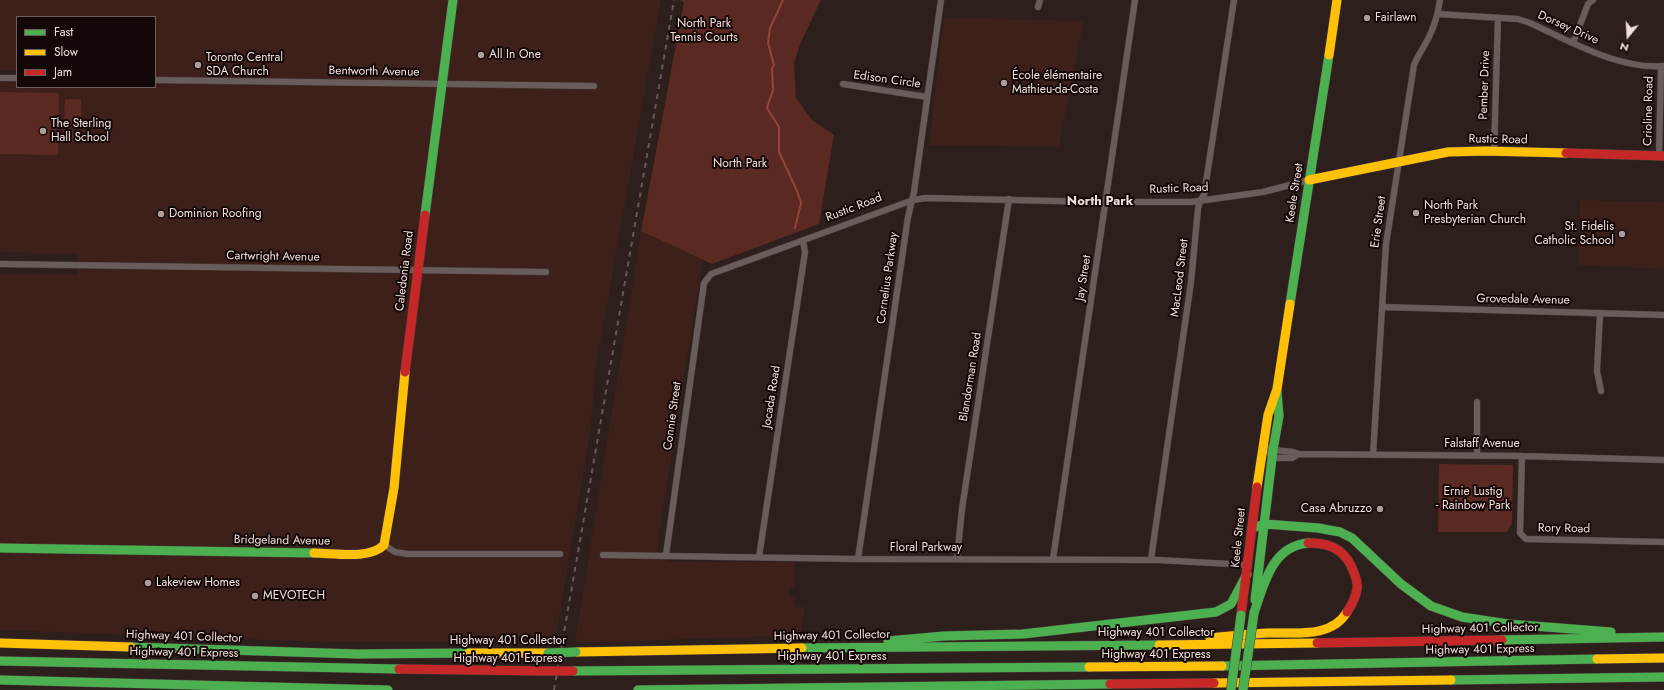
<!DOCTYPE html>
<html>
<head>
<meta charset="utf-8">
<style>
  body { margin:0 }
  #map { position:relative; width:1664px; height:690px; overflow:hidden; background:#2d1f1c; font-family:Jost,sans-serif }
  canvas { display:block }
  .legend { position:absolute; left:16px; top:16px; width:140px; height:72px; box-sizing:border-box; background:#130807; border:1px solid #6c5e5c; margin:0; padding:5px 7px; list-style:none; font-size:12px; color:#f2e0dc }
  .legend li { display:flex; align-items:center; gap:8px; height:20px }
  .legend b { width:20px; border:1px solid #6c5e5c }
  .north { position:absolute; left:1608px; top:16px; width:40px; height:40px; -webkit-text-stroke:3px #130807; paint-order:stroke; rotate:198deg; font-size:11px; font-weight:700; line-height:16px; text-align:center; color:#f2e0dc }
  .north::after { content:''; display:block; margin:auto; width:14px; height:18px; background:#f2e0dc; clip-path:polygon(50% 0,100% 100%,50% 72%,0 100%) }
</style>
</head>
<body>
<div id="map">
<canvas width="1664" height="690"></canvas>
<ul class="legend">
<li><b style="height:5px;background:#4caf50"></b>Fast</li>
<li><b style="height:5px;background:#ffc107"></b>Slow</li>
<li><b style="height:5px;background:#c62828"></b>Jam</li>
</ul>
<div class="north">N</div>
</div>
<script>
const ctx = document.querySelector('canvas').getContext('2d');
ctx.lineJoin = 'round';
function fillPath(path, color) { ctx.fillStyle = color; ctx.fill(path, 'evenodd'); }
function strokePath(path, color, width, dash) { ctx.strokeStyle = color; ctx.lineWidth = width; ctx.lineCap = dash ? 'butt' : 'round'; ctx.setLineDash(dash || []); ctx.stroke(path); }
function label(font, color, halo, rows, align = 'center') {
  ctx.font = font + ' Jost,sans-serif'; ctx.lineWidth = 4; ctx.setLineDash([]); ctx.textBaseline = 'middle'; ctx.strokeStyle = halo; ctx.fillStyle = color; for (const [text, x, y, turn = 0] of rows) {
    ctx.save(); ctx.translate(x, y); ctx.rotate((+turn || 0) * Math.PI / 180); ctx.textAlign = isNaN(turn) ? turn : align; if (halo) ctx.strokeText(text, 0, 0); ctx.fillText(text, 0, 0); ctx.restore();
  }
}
fillPath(new Path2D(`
  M0 0H661L595 373 591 427 555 642H319L0 630V275H78V254L0 252V82L17 83V87H155V17H17V70H0Z
  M944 18 1084 21 1059 147 929 145Z
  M1580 200 1664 202V269L1578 265Z
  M641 231 703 260 657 548 659 558 673 562H794V587H789V595L795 598V607H805L801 635 583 643 575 641Z`), '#3d201a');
fillPath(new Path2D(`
  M680 0H821L801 42 794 63 796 98 812 120 834 135 819 224 712 264 641 231 684 2Z
  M0 92 59 93 58 155 0 154Z
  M65 99H81V124H64Z
  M64 131 81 132V142H64Z
  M1439 464 1513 465 1512 523 1507 532H1438Z`), '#5a2921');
strokePath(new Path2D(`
  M783 0 770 28 768 43 774 65 772 69 773 90 767 108 779 127V152L797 191 801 203 795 228`), '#92463a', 2);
const street = new Path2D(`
  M1038 7 1040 0
  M1438 14 1518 19 1530 23C1570 41 1619 70 1664 66
  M1573 43 1588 4 1593 0
  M0 78H17
  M155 80 594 86
  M843 84 927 97
  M1494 152 1498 18
  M1659 156 1661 67
  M0 264 546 272
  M1382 307 1664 315
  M1600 313 1597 371 1601 391
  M1264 443 1272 458H1292L1299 454
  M1273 450 1293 452 1299 454 1522 456 1664 460
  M1373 455 1386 244 1414 65C1418 55 1424 47 1429 37 1435 25 1438 13 1440 0
  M1477 455V402
  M1522 456 1520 533 1526 539 1664 542
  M384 545 395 552 408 554H560
  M603 555 858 559 1158 560 1248 565
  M666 555 704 283 711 274 913 200 926 198 1098 202H1191L1263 192 1309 180
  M759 557 805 252 803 241
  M858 559 908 217 914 192 941 0
  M957 559 962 509 1009 199
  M1053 559 1135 0
  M1151 559 1191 282 1198 209 1200 201 1204 195 1234 0`);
const fast = new Path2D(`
  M425 215 453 0
  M1290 304 1329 55
  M1252 528 1265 524 1318 528 1340 532 1352 538 1401 584 1431 606 1462 617 1508 624 1611 632
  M0 548 314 553
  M1255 600 1273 450 1279 416 1277 392
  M1254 613C1264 584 1272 546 1308 543
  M1502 640 1664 637
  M888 641 944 636 1023 634 1216 612 1231 604 1247 574
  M131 647 357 654 469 653
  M802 648 1159 645
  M0 661 399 669
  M1222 666 1597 659
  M573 671 1089 667
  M0 680 388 690
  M1451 680 1664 677
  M638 690 1110 684`);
const slow = new Path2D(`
  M1329 55 1337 0
  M1309 180 1448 152 1485 151 1566 153
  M1257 487 1268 415 1277 389 1290 304
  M314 553C334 553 369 560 384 545L394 488 405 372
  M1210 638C1229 636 1249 634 1268 633 1294 632 1331 639 1347 612
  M0 643 131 647
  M1159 645 1317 643
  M576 652 802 648
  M469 653H548
  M1597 659 1664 658
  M1089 667 1222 666
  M1214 683 1451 680`);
const jam = new Path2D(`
  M1566 153 1664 156
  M405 372 425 215
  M1308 543C1331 542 1347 551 1354 573 1356 578 1358 584 1357 589 1356 596 1351 606 1347 612
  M1241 615 1257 487
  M1317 643 1502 640
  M399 669 545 671
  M1110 684 1214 683`);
strokePath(street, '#493d3a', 7);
strokePath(fast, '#493d3a', 10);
strokePath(slow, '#493d3a', 10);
strokePath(jam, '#493d3a', 10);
strokePath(street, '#685d5b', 6);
strokePath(fast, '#4caf50', 9);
strokePath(slow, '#ffc107', 9);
strokePath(jam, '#c62828', 9);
strokePath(new Path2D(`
  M554 690 674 0`), '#665a58', 2, [5, 5]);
const fastBridge = new Path2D(`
  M548 653 576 652
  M1231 690 1241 615
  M1243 690 1254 613`);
const jamBridge = new Path2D(`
  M545 671H573`);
strokePath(fastBridge, '#493d3a', 10, []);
strokePath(jamBridge, '#493d3a', 10, []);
strokePath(fastBridge, '#4caf50', 9);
strokePath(jamBridge, '#c62828', 9);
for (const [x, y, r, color] of [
  [1367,18,4,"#ad9c99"],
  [481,55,4,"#ad9c99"],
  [198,65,4,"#ad9c99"],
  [1004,83,4,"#ad9c99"],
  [43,131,4,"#ad9c99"],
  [1416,213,4,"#ad9c99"],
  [161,214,4,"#ad9c99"],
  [1622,234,4,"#ad9c99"],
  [1380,509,4,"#ad9c99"],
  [148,583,4,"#ad9c99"],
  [255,596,4,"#ad9c99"]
]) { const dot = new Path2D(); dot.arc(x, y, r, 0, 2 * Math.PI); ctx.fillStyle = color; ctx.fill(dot); strokePath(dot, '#130807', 1.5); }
label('12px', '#f2e0dc', '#130807', [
  ["Fairlawn",1375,18],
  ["All In One",489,55],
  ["Toronto Central",206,58],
  ["SDA Church",206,72],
  ["École élémentaire",1012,76],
  ["Mathieu-da-Costa",1012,90],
  ["The Sterling",51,124],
  ["Hall School",51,138],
  ["North Park",1424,206],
  ["Presbyterian Church",1424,220],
  ["Dominion Roofing",169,214],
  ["St. Fidelis",1614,227,"right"],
  ["Catholic School",1614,241,"right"],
  ["Casa Abruzzo",1372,509,"right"],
  ["Lakeview Homes",156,583],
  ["MEVOTECH",263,596]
], 'left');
label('12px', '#f6ddd9', '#130807', [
  ["North Park",704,24],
  ["Tennis Courts",704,38],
  ["North Park",740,164],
  ["Ernie Lustig",1473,492],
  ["- Rainbow Park",1473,506]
]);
label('12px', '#f2e0dc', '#130807', [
  ["Dorsey Drive",1568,28,24],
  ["Bentworth Avenue",374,72,1],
  ["Edison Circle",887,80,8],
  ["Pember Drive",1485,85,-88],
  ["Crioline Road",1649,111,-89],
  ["Rustic Road",1498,140,1],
  ["Rustic Road",1179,189,-2],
  ["Keele Street",1295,193,-81],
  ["Rustic Road",854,208,-21],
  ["Erie Street",1379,222,-82],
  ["Cartwright Avenue",273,257,1],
  ["Caledonia Road",405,271,-83],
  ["Cornelius Parkway",888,278,-82],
  ["Jay Street",1084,278,-81],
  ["MacLeod Street",1180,278,-83],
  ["Grovedale Avenue",1523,300,1],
  ["Blandorman Road",971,377,-81],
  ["Jocada Road",772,397,-81],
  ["Connie Street",673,416,-82],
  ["Falstaff Avenue",1482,444],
  ["Rory Road",1564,529,1],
  ["Keele Street",1239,538,-84],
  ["Bridgeland Avenue",282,541,1],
  ["Floral Parkway",926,548],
  ["Highway 401 Collector",1480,629,-1],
  ["Highway 401 Collector",1156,633],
  ["Highway 401 Collector",832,636,-1],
  ["Highway 401 Collector",184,637,2],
  ["Highway 401 Collector",508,641],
  ["Highway 401 Express",1480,650,-1],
  ["Highway 401 Express",184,653,1],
  ["Highway 401 Express",1156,655],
  ["Highway 401 Express",832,657],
  ["Highway 401 Express",508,659]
]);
label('bold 13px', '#f2e0dc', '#130807', [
  ["North Park",1100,202]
]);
</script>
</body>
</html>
